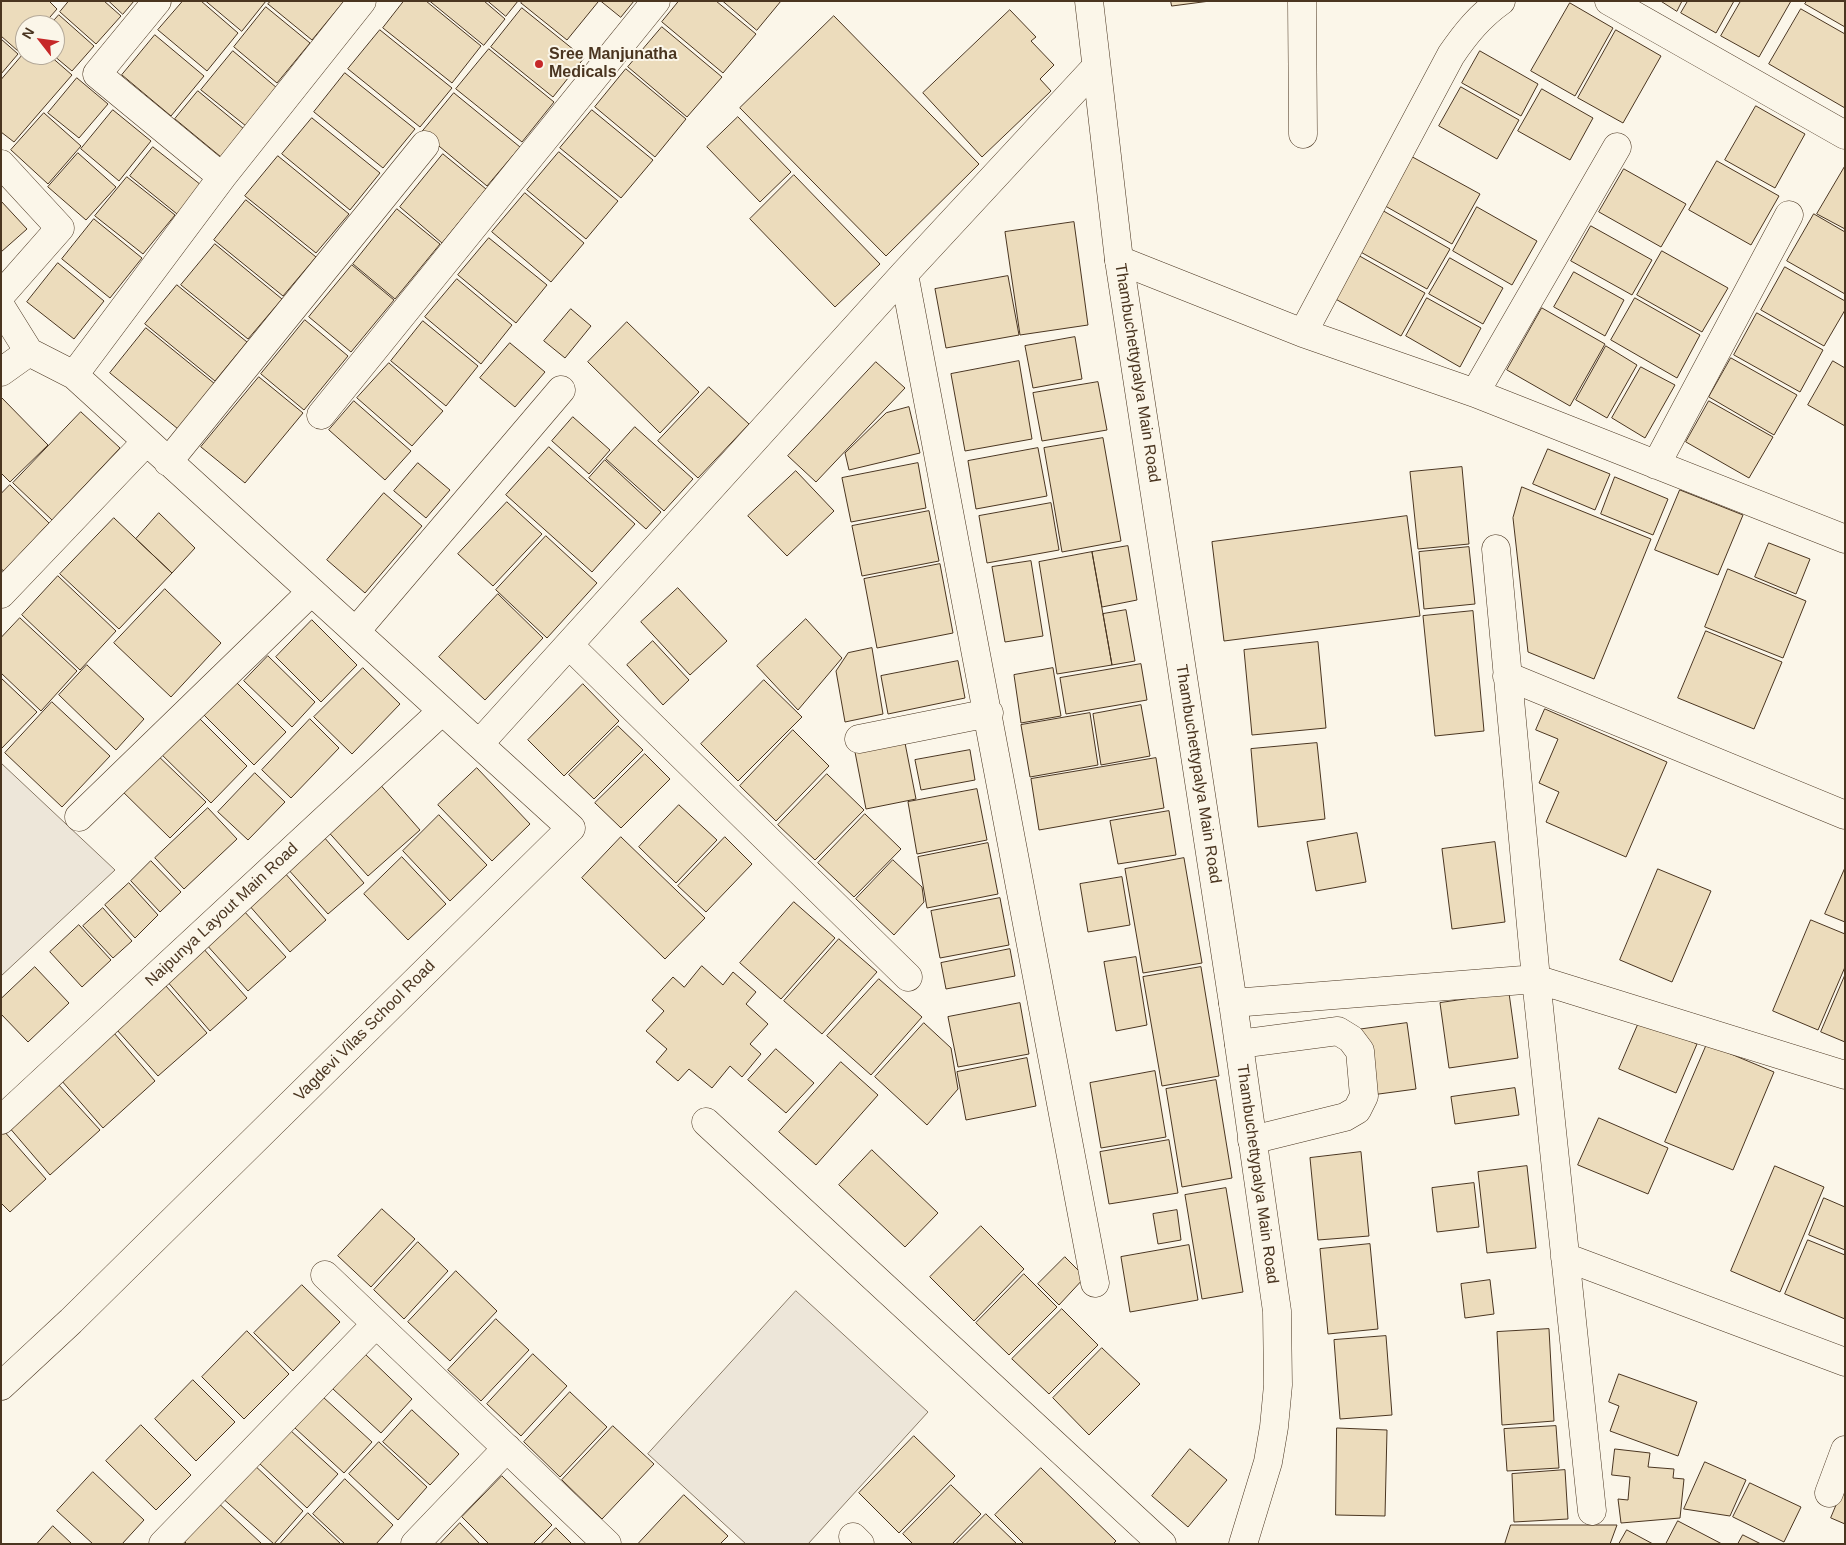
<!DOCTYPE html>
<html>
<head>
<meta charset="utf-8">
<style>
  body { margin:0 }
  #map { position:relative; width:1846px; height:1545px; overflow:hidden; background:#fbf6e9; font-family:Arial,sans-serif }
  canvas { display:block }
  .frame { position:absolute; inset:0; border:2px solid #4a3520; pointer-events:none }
  .north { position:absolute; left:15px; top:15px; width:50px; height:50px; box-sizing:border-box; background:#fbf6e9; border:1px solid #b4a999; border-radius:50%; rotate:300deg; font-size:14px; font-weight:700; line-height:20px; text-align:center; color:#4a3520 }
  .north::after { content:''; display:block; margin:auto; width:18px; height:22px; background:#c62828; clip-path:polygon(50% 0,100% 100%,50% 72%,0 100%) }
</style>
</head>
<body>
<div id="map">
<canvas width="1846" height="1545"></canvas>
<div class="frame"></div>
<div class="north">N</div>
</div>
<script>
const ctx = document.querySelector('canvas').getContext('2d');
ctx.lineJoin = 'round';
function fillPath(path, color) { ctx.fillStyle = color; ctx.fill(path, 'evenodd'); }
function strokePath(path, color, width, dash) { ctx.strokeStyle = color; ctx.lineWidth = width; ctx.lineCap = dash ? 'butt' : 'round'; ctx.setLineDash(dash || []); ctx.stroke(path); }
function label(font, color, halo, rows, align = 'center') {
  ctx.font = font + ' Arial,sans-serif'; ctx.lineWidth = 4; ctx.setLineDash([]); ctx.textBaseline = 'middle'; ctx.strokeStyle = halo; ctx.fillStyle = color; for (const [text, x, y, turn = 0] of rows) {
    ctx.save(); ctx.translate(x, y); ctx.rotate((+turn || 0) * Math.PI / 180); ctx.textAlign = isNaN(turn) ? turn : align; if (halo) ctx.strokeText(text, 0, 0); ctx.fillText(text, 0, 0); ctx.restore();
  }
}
const green = new Path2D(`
  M1 763 115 870 1 976Z
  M796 1291 928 1412 808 1544H746L648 1454Z`);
fillPath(green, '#ede6d9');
strokePath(green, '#887966', 1);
const building = new Path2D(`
  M1 1H49L57 9 43 25H25V44L18 51 1 36Z
  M69 1H104L121 16 96 44 60 12Z
  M109 1H134L123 14Z
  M183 1H201L238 33 207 71 158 30Z
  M206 1H266L242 31Z
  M271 1H344L312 40 268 4Z
  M404 1H426L481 46 452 83 383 28Z
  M430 1H484L505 19 484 45Z
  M488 1H518L506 16Z
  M523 1H597L598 2 567 40 521 3Z
  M601 1H634L621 17Z
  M679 1H716L756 34 723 73 662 22Z
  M723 1H781L757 30Z
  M1171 1H1210L1172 6Z
  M1661 1H1682L1677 11Z
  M1688 1H1734L1716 33 1681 13Z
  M1741 1H1791L1759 57 1721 36Z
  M1807 1H1845V27L1805 4Z
  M1570 3 1613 28 1575 96 1531 71Z
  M266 7 310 43 277 83 234 47Z
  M522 8 584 58 553 97 491 47Z
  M1801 9 1845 34V108L1769 64Z
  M1010 10 1036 37 1031 41 1054 65 1040 79 1051 91 982 157 923 93Z
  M59 15 94 46 72 71 53 55 55 25H50Z
  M834 16 979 164 886 256 740 108Z
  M662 27 722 77 687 117 628 67Z
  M380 30 452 88 420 127 348 69Z
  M1616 30 1661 56 1623 123 1578 98Z
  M155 35 204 76 171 116 122 75Z
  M1 39 18 54 1 74Z
  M489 49 554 102 522 142 456 89Z
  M233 51 277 88 246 126 201 90Z
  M1480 51 1538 84 1521 116 1462 83Z
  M25 52V55H49L72 75 14 142 1 132V80Z
  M626 69 686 119 655 157 595 107Z
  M345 73 415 129 383 168 314 112Z
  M77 78 108 104 79 138 48 113Z
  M1461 87 1519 120 1497 159 1439 126Z
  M1542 89 1593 118 1570 160 1518 131Z
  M198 91 244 129 221 157 175 119Z
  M454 93 520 147 487 186 422 132Z
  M1756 106 1805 134 1775 188 1725 160Z
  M113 110 151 141 119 181 81 149Z
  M592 110 653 160 621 198 560 148Z
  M44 113 81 146 48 184 11 150Z
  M738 117 791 172 760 202 707 147Z
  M312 118 380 173 350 210 282 154Z
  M153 147 201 185 177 214 130 176Z
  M559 152 618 201 586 239 527 190Z
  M78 153 116 187 86 220 48 187Z
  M443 154 486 189 442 243 400 207Z
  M1407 154 1480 194 1452 244 1380 203Z
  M278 156 349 214 316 253 245 196Z
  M1717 161 1779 196 1751 245 1689 210Z
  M1845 166V229L1817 214Z
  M1624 169 1686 204 1661 247 1599 212Z
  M794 175 880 264 835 307 750 219Z
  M127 177 175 215 143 254 95 216Z
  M525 193 584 243 551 282 492 232Z
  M246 200 316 257 283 296 214 240Z
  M1 201 27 229 1 252Z
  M1477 207 1537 241 1512 285 1453 251Z
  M397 209 440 244 395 299 353 264Z
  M1380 209 1450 249 1427 289 1357 250Z
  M1814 214 1845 232V294L1787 261Z
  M94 219 142 258 110 298 62 259Z
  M1074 222 1088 325 1020 335 1005 232Z
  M1591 226 1652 260 1632 295 1571 261Z
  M489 238 547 285 516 323 458 275Z
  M215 244 282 299 248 339 181 285Z
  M1662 251 1728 288 1702 332 1637 295Z
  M1356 254 1425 293 1401 336 1332 297Z
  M1450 258 1503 288 1483 324 1429 294Z
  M58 263 104 301 74 339 27 302Z
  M352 265 394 300 351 352 309 317Z
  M1785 267 1845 301V310L1824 346 1761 310Z
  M1574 272 1624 300 1605 336 1554 307Z
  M1008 276 1019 335 946 348 935 289Z
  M457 279 512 325 481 364 425 317Z
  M177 285 247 342 215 381 145 324Z
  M1427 298 1481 328 1460 367 1406 336Z
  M1635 298 1700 335 1677 378 1611 340Z
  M1542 308 1605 344 1570 406 1507 370Z
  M571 309 591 326 565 358 544 341Z
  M1757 313 1823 350 1800 392 1734 355Z
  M305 320 348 356 304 410 261 374Z
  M423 321 478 366 446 406 391 361Z
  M627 322 699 392 660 433 588 362Z
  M146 328 215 384 178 429 110 373Z
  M1075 337 1082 379 1033 388 1025 346Z
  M510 343 545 372 515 407 480 378Z
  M1606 346 1637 365 1607 418 1576 400Z
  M1731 358 1797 395 1774 435 1709 397Z
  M1019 361 1032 439 965 451 951 374Z
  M1833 361 1845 368V426L1808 405Z
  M876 362 905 388 816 482 788 456Z
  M389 363 443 411 412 446 357 398Z
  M1641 367 1675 385 1645 438 1612 418Z
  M259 377 303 413 245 483 201 447Z
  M1098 382 1107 430 1042 441 1033 393Z
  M709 387 749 424 698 478 658 441Z
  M1 397 48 445 10 482 1 473Z
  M354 401 411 451 385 480 329 430Z
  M1709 401 1773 437 1749 478 1686 442Z
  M909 407 920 453 849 470 845 453 886 413Z
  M81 412 120 448 52 520 13 483Z
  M573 417 610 450 589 474 552 441Z
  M635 427 693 479 664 511 606 459Z
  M1103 438 1121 541 1062 552 1044 448Z
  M549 447 635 524 592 572 506 495Z
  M1038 448 1047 496 976 509 968 461Z
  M1548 449 1610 474 1595 510 1533 484Z
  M605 460 661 512 646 529 589 478Z
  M418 463 450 490 426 518 394 491Z
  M918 463 926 508 851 522 842 478Z
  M1462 467 1469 544 1418 549 1410 472Z
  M796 471 834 511 787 556 748 516Z
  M1615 477 1668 499 1653 535 1601 514Z
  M10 485 49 523 4 571 1 569V494Z
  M1522 487 1651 539 1594 679 1528 652 1513 518Z
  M1680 490 1743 515 1718 575 1655 550Z
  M384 493 422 526 365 593 327 560Z
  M507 502 542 534 493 586 458 554Z
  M1051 503 1059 550 987 563 979 516Z
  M929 511 939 561 862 576 852 526Z
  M159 513 195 548 172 573 136 539Z
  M1407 516 1420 616 1224 641 1212 542Z
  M114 518 172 573 119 629 60 574Z
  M546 536 597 583 547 638 496 590Z
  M1769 543 1810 559 1796 594 1755 577Z
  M1128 546 1137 600 1102 607 1092 552Z
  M1469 547 1475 604 1424 609 1419 552Z
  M1092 552 1112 665 1057 674 1039 562Z
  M1031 561 1043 636 1005 642 992 567Z
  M940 564 953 633 877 648 864 579Z
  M1728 569 1806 601 1783 658 1705 627Z
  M58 576 116 631 80 670 22 615Z
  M678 588 727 641 690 675 641 622Z
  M165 589 221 643 171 697 114 643Z
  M498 594 543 638 485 700 439 657Z
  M1126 610 1135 661 1112 665 1103 614Z
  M1473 611 1484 731 1435 736 1423 616Z
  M20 618 77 671 41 711 1 673V638Z
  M806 619 842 658 798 710 757 666Z
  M312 620 357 665 321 702 276 657Z
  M1706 631 1782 662 1754 729 1678 698Z
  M653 641 689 680 663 705 627 665Z
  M1318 642 1326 728 1252 735 1244 650Z
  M872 648 883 714 845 722 836 671 848 653Z
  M268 656 315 702 292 727 244 681Z
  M958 661 965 698 888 714 881 676Z
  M1141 664 1147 700 1066 714 1060 678Z
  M87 665 144 719 116 750 59 695Z
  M363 668 400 704 352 754 314 717Z
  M1053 668 1061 716 1021 723 1014 675Z
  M231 677 286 732 254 765 199 710Z
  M1 678 37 712 1 749Z
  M764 680 802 717 738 781 701 744Z
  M583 684 619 721 564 776 528 740Z
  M52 702 110 756 62 807 5 753Z
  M1141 705 1150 756 1101 765 1093 714Z
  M1545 709 1667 762 1626 857 1546 822 1559 792 1539 783 1558 739 1536 730Z
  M193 712 247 766 211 803 156 749Z
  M1090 713 1098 765 1030 777 1021 725Z
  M310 719 339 748 291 798 262 770Z
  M618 726 643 750 594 799 569 775Z
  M793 730 829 766 776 821 740 786Z
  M905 743 916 799 866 809 855 752Z
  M1317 743 1325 819 1258 827 1251 749Z
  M970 750 975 780 921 790 915 760Z
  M153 751 206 802 170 838 118 787Z
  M645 754 670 779 621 828 595 803Z
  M1156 758 1164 808 1039 830 1031 779Z
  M477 768 530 824 492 861 438 805Z
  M255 773 285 802 248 840 218 812Z
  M827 774 864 810 815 860 778 825Z
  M377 781 420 830 368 876 324 827Z
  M977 789 987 840 917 854 908 802Z
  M679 805 717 840 676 883 639 847Z
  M208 808 237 839 184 889 155 858Z
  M1169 811 1176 855 1118 864 1110 821Z
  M865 814 901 849 854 897 818 863Z
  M439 815 487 865 450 901 403 851Z
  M1357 833 1366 882 1316 891 1307 842Z
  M323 836 364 883 328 914 287 868Z
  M621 837 705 918 665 959 582 878Z
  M725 837 752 864 706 912 678 886Z
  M1495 842 1505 922 1452 929 1442 849Z
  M988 843 998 894 927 908 918 857Z
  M402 857 446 904 408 940 364 894Z
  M1184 858 1202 963 1143 973 1125 869Z
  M893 860 922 887 924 902 894 935 856 899Z
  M151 861 181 892 160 912 131 881Z
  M1845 868V922L1825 914Z
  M1658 869 1711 891 1672 982 1620 960Z
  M284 872 326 920 290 952 248 904Z
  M1122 877 1130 925 1088 932 1080 884Z
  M129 883 158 915 135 938 105 905Z
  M1000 898 1009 945 940 958 931 911Z
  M794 902 835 938 781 999 740 963Z
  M103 908 132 941 113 958 83 926Z
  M243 910 286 957 248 991 205 943Z
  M1811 920 1845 934V967L1818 1030 1773 1011Z
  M79 925 111 960 82 987 50 952Z
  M839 939 877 972 822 1034 784 1001Z
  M202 947 247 998 210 1031 166 980Z
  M1010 949 1015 976 946 989 941 963Z
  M1136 957 1147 1025 1116 1031 1104 962Z
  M702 966 723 985 733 972 756 992 746 1004 768 1024 750 1044 761 1054 742 1077 730 1066 712 1088 689 1069 678 1081 656 1062 667 1049 646 1031 664 1011 652 1000 673 977 684 987Z
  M35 967 69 1003 28 1042 1 1014V999Z
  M1201 967 1219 1076 1162 1086 1143 977Z
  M1845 975V1042L1821 1032Z
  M879 979 922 1017 871 1075 827 1036Z
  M166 986 207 1033 158 1076 117 1030Z
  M1509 993 1518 1058 1449 1068 1440 1003Z
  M1020 1003 1029 1054 958 1067 948 1017Z
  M1640 1020 1697 1044 1676 1093 1619 1069Z
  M924 1023 951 1048 958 1089 927 1125 875 1077Z
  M1407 1023 1416 1089 1364 1096 1356 1030Z
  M114 1033 155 1081 103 1128 61 1080Z
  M1707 1044 1774 1072 1733 1170 1665 1142Z
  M776 1049 814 1083 786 1113 748 1080Z
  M1027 1058 1036 1106 966 1120 957 1072Z
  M841 1062 878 1095 816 1165 779 1132Z
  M1155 1071 1166 1137 1101 1148 1090 1083Z
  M1216 1080 1232 1178 1182 1187 1166 1089Z
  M57 1083 100 1130 50 1175 8 1126Z
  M1515 1088 1519 1115 1455 1124 1451 1097Z
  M1599 1118 1668 1148 1648 1194 1578 1165Z
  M3 1130 46 1179 10 1212 1 1203V1132Z
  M1169 1140 1178 1193 1109 1204 1100 1152Z
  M872 1150 938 1213 905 1247 839 1185Z
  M1361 1152 1369 1236 1318 1240 1310 1158Z
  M1527 1166 1536 1248 1487 1253 1478 1172Z
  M1775 1166 1824 1187 1780 1292 1731 1271Z
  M1474 1183 1479 1227 1437 1232 1432 1188Z
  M1226 1188 1243 1292 1202 1299 1185 1195Z
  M1824 1198 1845 1207V1250L1809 1235Z
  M382 1209 415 1239 371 1287 338 1256Z
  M1177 1210 1181 1240 1158 1244 1153 1214Z
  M981 1226 1024 1269 974 1321 930 1277Z
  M1808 1240 1845 1255V1319L1785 1294Z
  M418 1242 448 1271 404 1319 374 1290Z
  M1370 1244 1378 1329 1328 1334 1320 1249Z
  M1189 1245 1198 1300 1130 1312 1121 1257Z
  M1065 1257 1085 1277 1059 1305 1038 1284Z
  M456 1271 497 1311 450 1361 408 1322Z
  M1024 1274 1057 1307 1009 1355 976 1323Z
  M1490 1280 1494 1314 1465 1318 1461 1284Z
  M302 1285 340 1322 293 1371 254 1333Z
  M1062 1309 1098 1345 1049 1394 1012 1359Z
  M496 1319 529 1350 481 1401 448 1370Z
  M1549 1329 1554 1421 1502 1425 1497 1332Z
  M247 1331 289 1374 244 1419 202 1377Z
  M1386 1336 1392 1415 1340 1419 1334 1340Z
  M1102 1348 1140 1384 1089 1435 1053 1398Z
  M365 1354 412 1399 381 1433 333 1389Z
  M533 1354 567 1386 521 1436 487 1404Z
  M1619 1374 1697 1402 1678 1456 1610 1431 1619 1406 1609 1402Z
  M193 1380 235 1422 196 1461 155 1419Z
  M570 1392 607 1427 560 1477 524 1442Z
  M323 1397 372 1442 344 1473 295 1428Z
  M412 1410 459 1454 430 1485 383 1442Z
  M141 1425 191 1475 156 1510 106 1461Z
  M613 1426 654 1464 602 1519 562 1480Z
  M1556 1426 1559 1468 1507 1471 1504 1429Z
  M1337 1428 1387 1430 1385 1516 1336 1515Z
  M290 1430 338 1474 307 1508 259 1463Z
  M914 1436 955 1476 899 1533 859 1493Z
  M379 1442 427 1487 398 1520 349 1474Z
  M1190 1449 1227 1480 1188 1527 1152 1496Z
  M1615 1449 1650 1453 1648 1467 1674 1469 1673 1478 1684 1479 1680 1518 1621 1523 1618 1499 1628 1500 1630 1477 1612 1475Z
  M251 1462 303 1511 274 1544 220 1496Z
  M1705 1462 1746 1480 1730 1516 1684 1509Z
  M1041 1468 1116 1541 1113 1544H1024L995 1515Z
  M1565 1470 1568 1519 1514 1522 1512 1474Z
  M93 1472 144 1520 122 1544H93L57 1511Z
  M502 1476 552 1525 533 1544H489L462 1517Z
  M345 1479 393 1525 376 1544H345L313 1514Z
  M1750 1483 1801 1507 1784 1542 1733 1517Z
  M1845 1484V1524L1831 1518Z
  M951 1485 981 1514 952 1544H913L903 1534Z
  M684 1495 728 1536 720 1544H638Z
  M213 1498 262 1544H187L179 1536Z
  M308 1513 341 1544H280Z
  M986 1514 1017 1544H956Z
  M1678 1521 1722 1544H1666Z
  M460 1523 480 1544H440Z
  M1511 1525H1617L1610 1544H1505Z
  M53 1526 72 1544H37Z
  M556 1528 572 1544H541Z
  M1627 1530 1653 1544H1619Z
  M1743 1535 1761 1544H1738Z`);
fillPath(building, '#ecdcbc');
strokePath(building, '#4a3520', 1);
const minor = new Path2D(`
  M157 1 97 74 222 177
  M1302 1 1303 134
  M1609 1 1845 135
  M1 164 60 228 1 295
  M1119 260 1303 333 1475 393 1845 539
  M904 274 1095 1283
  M1 307 29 352
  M1303 333 1451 55C1466 33 1480 16 1501 1
  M1 372 29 352 74 375 571 828 71 1321 1 1386
  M74 375 222 177 362 1
  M1475 393 1617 147
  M321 415 656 1
  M168 462 425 145
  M1656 465 1789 215
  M1 594 146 442
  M356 631 561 390
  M569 645 908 977
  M1507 676 1845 815
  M859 739 989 713
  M479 744 904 274 1095 68
  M79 817 311 592
  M1233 1003 1536 979 1496 549
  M1239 1044 1338 1031 1351 1039 1360 1051 1364 1096 1357 1110 1345 1117 1252 1140
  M1 1120 442 711
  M706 1122 1162 1544
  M1565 1257 1845 1362
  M325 1275 607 1544
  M1829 1493 1845 1450
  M1592 1511 1536 979 1845 1075
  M853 1537 860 1544
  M163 1544 376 1324
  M415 1544 507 1448`);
const major = new Path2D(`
  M1089 1 1119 260 1233 1003 1277 1311 1278 1385 1274 1427 1268 1462 1243 1544`);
strokePath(minor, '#4a3520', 29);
strokePath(major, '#4a3520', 29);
strokePath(minor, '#fbf6e9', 28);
strokePath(major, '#fbf6e9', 28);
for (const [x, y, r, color] of [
  [539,64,5,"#c62828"]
]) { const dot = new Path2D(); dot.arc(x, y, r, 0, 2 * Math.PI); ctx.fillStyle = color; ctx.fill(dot); strokePath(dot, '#fbf6e9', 2); }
label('bold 16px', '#4a3520', '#fbf6e9', [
  ["Sree Manjunatha",549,55],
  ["Medicals",549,73]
], 'left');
label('16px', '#4a3520', '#fbf6e9', [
  ["Thambuchettypalya Main Road",1137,373,81],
  ["Thambuchettypalya Main Road",1198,774,81],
  ["Naipunya Layout Main Road",222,915,-43],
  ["Vagdevi Vilas School Road",365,1031,-45],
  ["Thambuchettypalya Main Road",1257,1174,82]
]);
</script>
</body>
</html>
